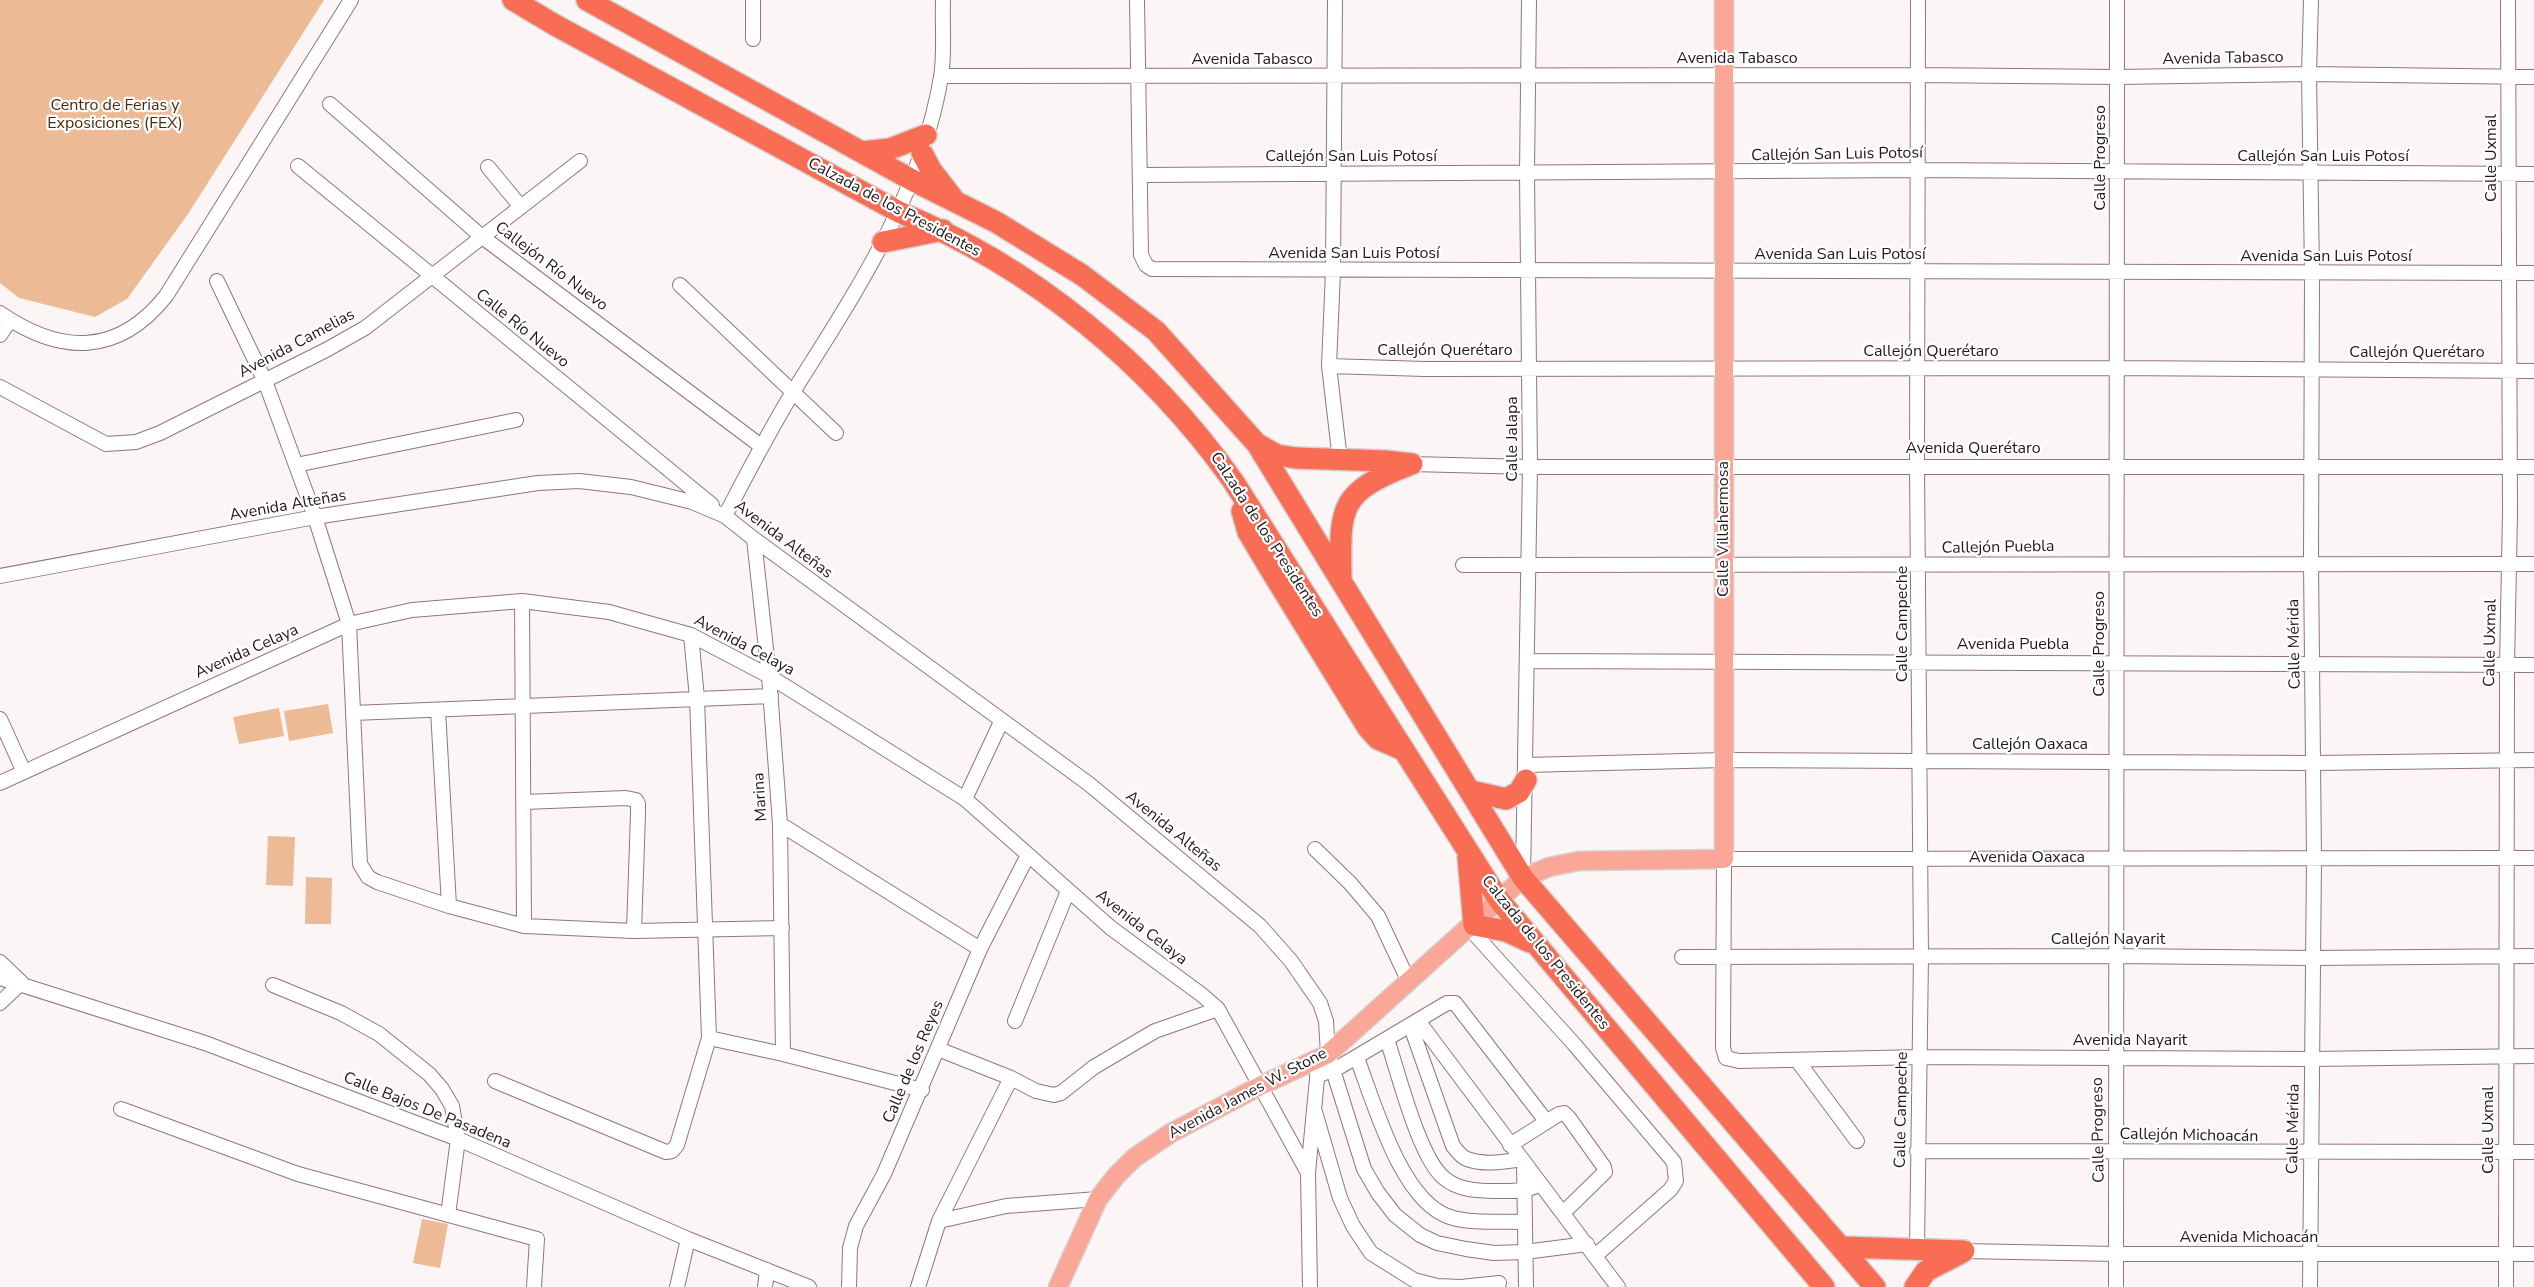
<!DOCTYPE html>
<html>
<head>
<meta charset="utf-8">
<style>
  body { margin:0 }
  canvas { display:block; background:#fcf5f6 }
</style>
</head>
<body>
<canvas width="2534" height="1287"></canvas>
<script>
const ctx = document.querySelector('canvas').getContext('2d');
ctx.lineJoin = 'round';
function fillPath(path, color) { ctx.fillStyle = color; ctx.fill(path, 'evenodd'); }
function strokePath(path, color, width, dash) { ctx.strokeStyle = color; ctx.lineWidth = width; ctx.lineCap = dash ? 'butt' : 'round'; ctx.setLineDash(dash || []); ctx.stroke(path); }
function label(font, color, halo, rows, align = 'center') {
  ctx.font = font + ' "Nunito Sans",sans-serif'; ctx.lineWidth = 4.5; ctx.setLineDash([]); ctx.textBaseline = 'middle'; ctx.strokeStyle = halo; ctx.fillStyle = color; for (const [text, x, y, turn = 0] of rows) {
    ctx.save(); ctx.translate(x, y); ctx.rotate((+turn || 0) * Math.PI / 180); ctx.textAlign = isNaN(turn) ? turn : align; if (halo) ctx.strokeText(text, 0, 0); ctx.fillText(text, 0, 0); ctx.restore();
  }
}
fillPath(new Path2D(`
  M0 0H324L188 214 127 299 95 317 19 298 0 283Z
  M328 704 333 733 289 741 284 711Z
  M279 708 284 736 239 744 233 717Z
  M268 836 295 837 293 886 266 885Z
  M306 877 332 878 331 924H305Z
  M422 1219 448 1224 440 1268 413 1263Z`), '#ecba94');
const minor = new Path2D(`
  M1137 0 1141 255 1146 265 1152 269 2534 273
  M1335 0 1333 271 1329 366 1340 460
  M753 39V0
  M941 76 1918 75 2117 77 2309 74 2534 77
  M330 104 481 236 761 446
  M298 166 712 505
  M488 167 521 207
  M1141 175 1917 170 2534 174
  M217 281 265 381 315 517 349 624 360 864 368 877 377 882 449 906 524 926 634 931 782 928
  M680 285 836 433
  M0 313C61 355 118 356 166 296L351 0
  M0 335 10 320
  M1329 366 1425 369 2116 368 2534 371
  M0 387 106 444 136 442 160 433 326 350 365 328 580 161
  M1412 464 1530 467H2534
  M296 465 516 420
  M725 516C747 474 768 433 793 392 855 293 921 196 941 77 945 53 942 25 943 0
  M754 539 769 676 780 824 783 1054
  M1463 565 2534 564
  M0 576 315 517 538 483 579 481 631 487 692 502 725 516 754 539 1089 784 1260 926 1291 961 1320 1003 1326 1021 1328 1054 1364 1169 1378 1193 1395 1215 1420 1235 1437 1243 1466 1249 1494 1253 1525 1252 1587 1244
  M522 601 524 926
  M1528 661 2534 665
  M438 710 449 906
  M353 713 771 696
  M0 719 24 772
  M1526 765 1724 760 2313 763 2534 760
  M0 783 349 624 412 610 522 601 609 612 691 635 769 676 965 799 1111 928 1202 995 1218 1009 1308 1173
  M965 799 1001 722
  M524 802 626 798 636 800 638 804V814L634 931
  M780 824 980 949
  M1315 849 1350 883 1378 916 1408 980
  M2534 858 1724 859 1723 1048 1726 1058 1739 1061 1920 1057 2311 1059 2534 1056
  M1523 877 1530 467 1527 173 1529 0
  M1470 929 1574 1044 1674 1162 1676 1181 1670 1190 1595 1256
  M1682 957 2116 956 2313 958 2534 956
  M0 962 22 983
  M0 978 205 1043 458 1139 688 1239 809 1287
  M273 985 341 1013 379 1034 429 1074 442 1089 452 1106 458 1139 448 1215
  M0 1003 20 984
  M1015 1021 1068 891
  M1419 1022 1618 1287
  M1411 1027 1453 1146C1457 1151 1461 1157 1467 1159 1482 1165 1506 1162 1521 1159
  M709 1038 783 1054 922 1090
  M1387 1039C1398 1072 1419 1158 1444 1178 1458 1190 1478 1191 1496 1191 1512 1191 1526 1192 1540 1184
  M938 1049 1011 1078 1036 1091 1054 1095 1061 1093 1094 1067 1155 1031 1218 1009
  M1357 1058C1374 1102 1401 1202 1450 1217 1472 1224 1501 1221 1524 1222
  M1797 1060 1857 1141
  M1317 1076 1341 1066 1447 1003H1455L1546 1121
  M495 1081 666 1152 672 1151 677 1145 709 1038 697 698 691 635
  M121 1109 298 1174 537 1239 534 1287
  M1315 1112 1340 1198 1353 1226 1371 1253 1414 1280 1437 1286 1461 1287 1499 1283
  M1510 1145 1559 1114 1564 1113 1569 1118 1604 1167 1605 1172 1563 1213
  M1917 1151 2534 1152
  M1524 1162 1526 1287
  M939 1221 1006 1206 1098 1199
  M1917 1249 1921 956 1917 466 1918 0
  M1964 1251 2116 1254H2534
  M677 1287 688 1239
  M765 1287 767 1270
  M849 1287 850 1248 856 1226 884 1174 980 949 1028 855
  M918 1287 939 1221 1011 1078
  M1310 1287 1308 1173 1318 1068
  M2116 1287 2117 0
  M2310 1287 2314 859 2311 563 2312 273 2309 74 2311 0
  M2506 1287 2507 666 2510 513 2508 0`);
const major = new Path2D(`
  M1058 1287 1098 1199 1116 1176 1134 1158 1171 1133 1260 1086 1328 1054 1523 878 1549 867 1579 861 1724 859V0`);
const highway = new Path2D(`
  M513 0 555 25 899 212C1033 267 1150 364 1233 481L1499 900 1824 1287
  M587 0 912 180 996 222 1082 275 1156 331 1257 444 1523 878 1875 1287
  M862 152 890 149 926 135
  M922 153 931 170 952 197
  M883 242 943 230
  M1257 444 1277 455 1296 458 1385 461 1412 464
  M1242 511 1248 532 1270 569 1368 728 1378 739 1403 750
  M1341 581C1340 508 1337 493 1409 465
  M1471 791 1506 799 1519 792 1526 780
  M1468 857 1474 925 1506 931 1530 942
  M1842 1247 1964 1251
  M1915 1287 1926 1271 1961 1253`);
strokePath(minor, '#93757b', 16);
strokePath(major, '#d3d1d1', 21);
strokePath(highway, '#d3d1d1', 24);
strokePath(minor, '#fff', 14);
strokePath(major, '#fba798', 18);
strokePath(highway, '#f86d54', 21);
label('16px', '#23171a', '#fff', [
  ["Avenida Tabasco",1737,59],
  ["Avenida Tabasco",2223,59,-1],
  ["Avenida Tabasco",1252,60],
  ["Callejón San Luis Potosí",1837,155,-1],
  ["Callejón San Luis Potosí",1351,157],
  ["Callejón San Luis Potosí",2323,157],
  ["Calle Progreso",2101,158,-90],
  ["Calle Uxmal",2492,158,-90],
  ["Calzada de los Presidentes",894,208,28],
  ["Avenida San Luis Potosí",1354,254],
  ["Avenida San Luis Potosí",1840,255],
  ["Avenida San Luis Potosí",2326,257],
  ["Callejón Río Nuevo",551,267,37],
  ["Calle Río Nuevo",522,329,39],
  ["Avenida Camelias",297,344,-28],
  ["Callejón Querétaro",1445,351],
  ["Callejón Querétaro",1931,352],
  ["Callejón Querétaro",2417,353],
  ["Calle Jalapa",1513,439,-90],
  ["Avenida Querétaro",1973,449],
  ["Avenida Alteñas",288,506,-10],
  ["Calle Villahermosa",1724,529,-90],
  ["Calzada de los Presidentes",1266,535,57],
  ["Avenida Alteñas",783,540,37],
  ["Callejón Puebla",1998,548,-1],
  ["Calle Campeche",1903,624,-90],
  ["Calle Uxmal",2491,643,-89],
  ["Calle Progreso",2100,644,-90],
  ["Calle Mérida",2295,644,-91],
  ["Avenida Puebla",2013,645],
  ["Avenida Celaya",744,646,28],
  ["Avenida Celaya",247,652,-24],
  ["Callejón Oaxaca",2030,745],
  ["Marina",761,797,-94],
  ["Avenida Alteñas",1173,832,39],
  ["Avenida Oaxaca",2027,858],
  ["Avenida Celaya",1141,928,38],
  ["Callejón Nayarit",2108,940],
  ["Calzada de los Presidentes",1545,953,51],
  ["Avenida Nayarit",2130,1041],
  ["Calle de los Reyes",914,1062,-67],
  ["Avenida James W. Stone",1248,1094,-28],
  ["Calle Campeche",1902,1110,-89],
  ["Calle Bajos De Pasadena",427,1111,22],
  ["Calle Mérida",2294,1129,-89],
  ["Calle Progreso",2099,1130,-91],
  ["Calle Uxmal",2489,1130,-90],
  ["Callejón Michoacán",2189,1136,1],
  ["Avenida Michoacán",2249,1238]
]);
label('16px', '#4a2b10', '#fff', [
  ["Centro de Ferias y",115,106],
  ["Exposiciones (FEX)",115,124]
]);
</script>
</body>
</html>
